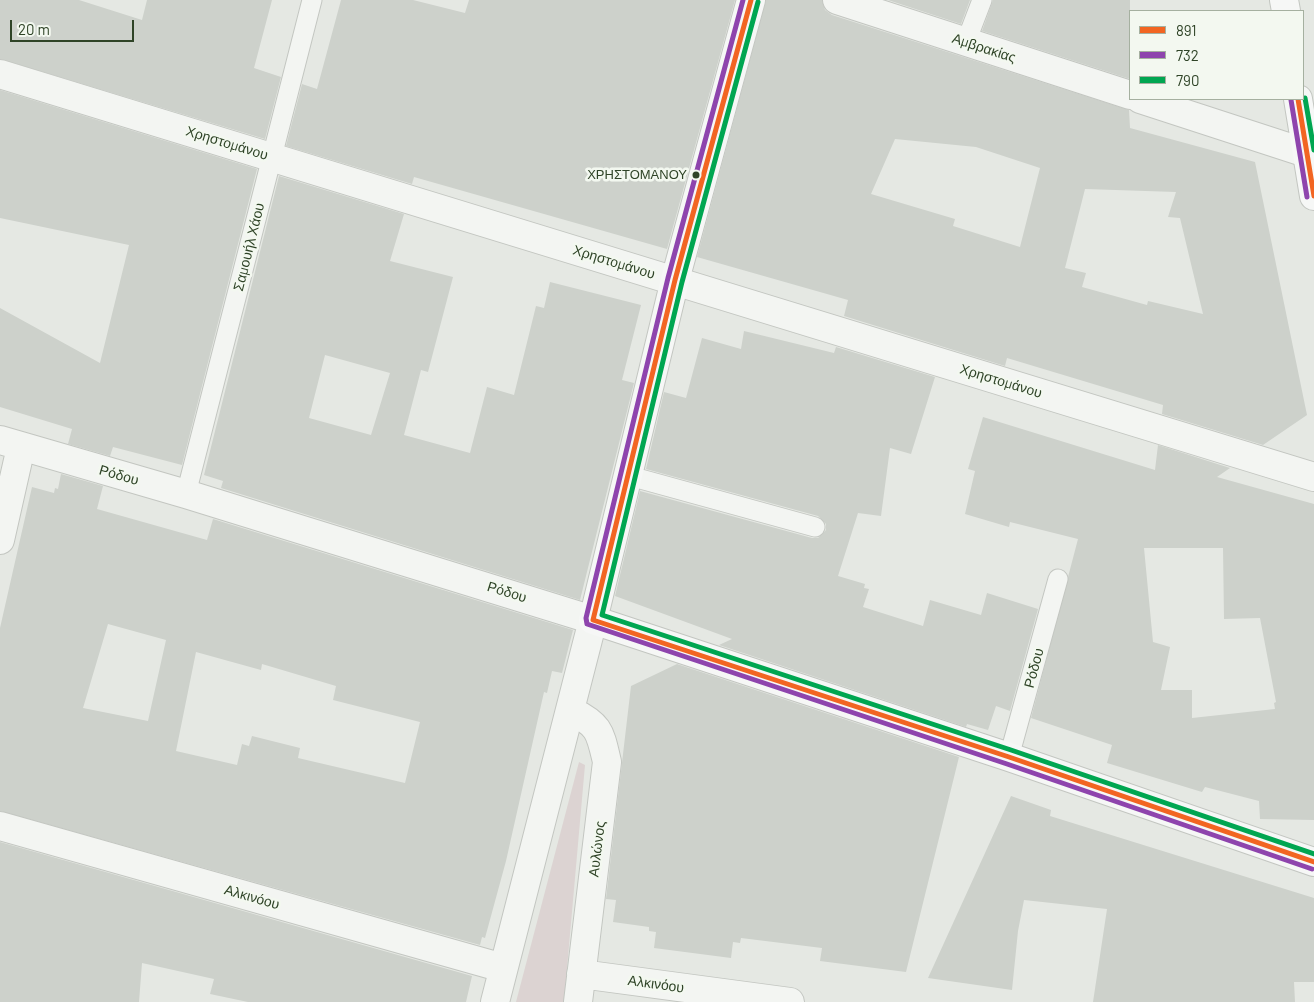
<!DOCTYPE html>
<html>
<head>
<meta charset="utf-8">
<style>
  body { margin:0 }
  #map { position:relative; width:1314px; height:1002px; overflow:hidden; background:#e5e8e3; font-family:Barlow,sans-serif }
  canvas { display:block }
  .legend { position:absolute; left:1129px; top:10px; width:175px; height:90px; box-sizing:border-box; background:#f3f8f0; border:1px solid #a5b0a0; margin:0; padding:6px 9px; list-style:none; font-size:15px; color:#2f4427 }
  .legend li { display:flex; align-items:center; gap:10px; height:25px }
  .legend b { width:25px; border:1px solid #a5b0a0 }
  .scale { position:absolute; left:10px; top:20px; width:124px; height:22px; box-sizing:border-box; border:2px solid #2f4427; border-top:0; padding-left:6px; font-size:15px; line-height:18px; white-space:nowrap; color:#2f4427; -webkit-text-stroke:4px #f3f8f0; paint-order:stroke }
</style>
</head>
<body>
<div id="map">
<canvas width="1314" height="1002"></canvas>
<ul class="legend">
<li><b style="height:6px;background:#f26522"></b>891</li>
<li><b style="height:6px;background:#8e44ad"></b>732</li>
<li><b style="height:6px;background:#00a651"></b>790</li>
</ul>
<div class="scale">20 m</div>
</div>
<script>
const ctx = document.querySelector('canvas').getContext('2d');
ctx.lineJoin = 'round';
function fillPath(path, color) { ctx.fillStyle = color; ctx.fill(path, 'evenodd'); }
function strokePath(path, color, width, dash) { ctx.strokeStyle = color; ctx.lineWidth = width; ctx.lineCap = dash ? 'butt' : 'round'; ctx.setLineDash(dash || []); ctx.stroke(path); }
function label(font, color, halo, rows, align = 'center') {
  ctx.font = font + ' Barlow,sans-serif'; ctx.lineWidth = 5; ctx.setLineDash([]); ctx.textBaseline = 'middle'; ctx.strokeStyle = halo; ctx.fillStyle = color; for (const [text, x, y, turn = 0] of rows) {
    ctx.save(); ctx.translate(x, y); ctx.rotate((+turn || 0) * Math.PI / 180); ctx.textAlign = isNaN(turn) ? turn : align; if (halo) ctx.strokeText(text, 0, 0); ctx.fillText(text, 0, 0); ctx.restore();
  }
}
fillPath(new Path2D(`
  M579 762 585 765 564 1002H516Z`), '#dcd3d2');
fillPath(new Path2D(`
  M0 0H79L142 20 147 0H272L254 68 281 77 265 139 0 59Z
  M341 0H413L465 13 469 0H735L667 249 414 177 412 184 286 146 302 84 317 89Z
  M766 0H822L825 10 832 15 1129 110 1130 128 1255 162 1307 415 1263 445 1162 414 1163 405 1007 358 1005 366 844 316 848 300 697 257ZM895 139 976 147 1040 168 1020 247 953 226 955 219 871 194ZM1085 189 1176 192 1168 217 1180 218 1203 314 1148 301 1147 305 1082 287 1086 273 1065 268Z
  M888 0H970L961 24Z
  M993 0H1130V79L982 31Z
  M0 90 257 169 182 465 113 447 110 456 68 444 72 429 0 407V308L100 363 129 245 0 218Z
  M279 176 404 214 390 261 453 277 428 372 421 370 404 435 470 453 487 387 514 395 536 306 544 308 550 282 641 305 622 380 634 383 580 600 221 488 223 481 204 475ZM325 355 390 373 371 435 309 418Z
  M744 331 834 353 836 347 935 377 911 454 890 448 881 516 858 513 838 576 865 584 864 588 869 589 863 607 923 626 930 600 981 615 987 593 1038 609 1010 711 996 706 988 730 967 724 966 727 719 645 732 639 615 596 640 491 812 538H818L826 530V524L818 516 646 469 664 392 686 398 702 338 741 349Z
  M983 417 1155 470 1158 445 1230 468 1217 477 1314 504V820L1260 819 1259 801 1205 787 1202 792 1107 763 1112 745 1031 718 1078 539 1010 522 1009 527 965 514 975 471 968 469ZM1144 548H1223L1224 619 1260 618 1276 702 1274 703 1275 709 1192 718V690H1161L1170 647 1153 642Z
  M61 474 103 486 97 509 207 540 213 519 573 630 562 673 552 671 547 693 544 692 506 861 485 938 482 937 480 945 0 811V628L32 487 54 493 55 488 58 489ZM108 624 166 640 148 721 83 708ZM196 652 261 670 262 664 336 686 333 700 420 722 405 783 298 758 300 748 252 736 249 746 242 744 237 765 176 751Z
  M677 664 959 757 906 972 820 961 822 948 741 938 740 943 733 942 731 958 654 948 656 932 649 931V927L613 922 616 900 606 899 631 686Z
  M1011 796 1051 810 1050 816 1314 898V982H1294L1295 1002H1093L1107 909 1024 900 1018 931 1012 990 928 978Z
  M0 842 472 976 466 1002H248L210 994 214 979 142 963 139 1002H0Z`), '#cdd1cb');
const lane = new Path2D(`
  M966 42 982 0
  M626 475 815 527
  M186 494 312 0
  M1009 757 1058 579`);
const street = new Path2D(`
  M837 0 1130 95
  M0 74 1314 477
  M1140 99 1306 153
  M0 440 186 494 593 620 495 1002
  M0 540 21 447
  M571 711C600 725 600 732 607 762L578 1002
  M0 826 503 968
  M581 974 790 1002`);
const secondary = new Path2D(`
  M751 0 675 280 593 620 1009 757 1314 862
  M1284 0 1286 11
  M1298 99 1314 196`);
strokePath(lane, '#c3c6c1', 21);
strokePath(street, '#c3c6c1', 30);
strokePath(secondary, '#c3c6c1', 30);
strokePath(lane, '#f3f5f2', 19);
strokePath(street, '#f3f5f2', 28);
strokePath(secondary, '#f6f7f6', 28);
strokePath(new Path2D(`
  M751 0 675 280 593 620 1009 757 1314 862
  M1298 99 1314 196`), '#f26522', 5);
strokePath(new Path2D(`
  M743 0 668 278 586 618 587 624 1007 764 1312 869
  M1291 100 1307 197`), '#8e44ad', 5);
strokePath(new Path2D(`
  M758 2 682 282 602 615 1011 750 1314 854
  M1305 98 1314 150`), '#00a651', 5);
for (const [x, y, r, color] of [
  [696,175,4.5,"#2f4427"]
]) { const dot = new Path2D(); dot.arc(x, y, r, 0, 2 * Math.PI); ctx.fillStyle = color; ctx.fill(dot); strokePath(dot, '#f3f8f0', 2); }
label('13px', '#2f4427', '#f3f8f0', [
  ["ΧΡΗΣΤΟΜΑΝΟΥ",687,175]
], 'right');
label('14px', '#2f4427', '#f3f8f0', [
  ["Αμβρακίας",984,48,18],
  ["Χρηστομάνου",227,143,17],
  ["Σαμουήλ Χάου",249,247,-76],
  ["Χρηστομάνου",614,262,17],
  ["Χρηστομάνου",1001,381,17],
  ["Ρόδου",119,475,16],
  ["Ρόδου",507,592,17],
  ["Ρόδου",1034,668,-75],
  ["Αυλώνος",597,849,-83],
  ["Αλκινόου",252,897,16],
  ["Αλκινόου",656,984,8]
]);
</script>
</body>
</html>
